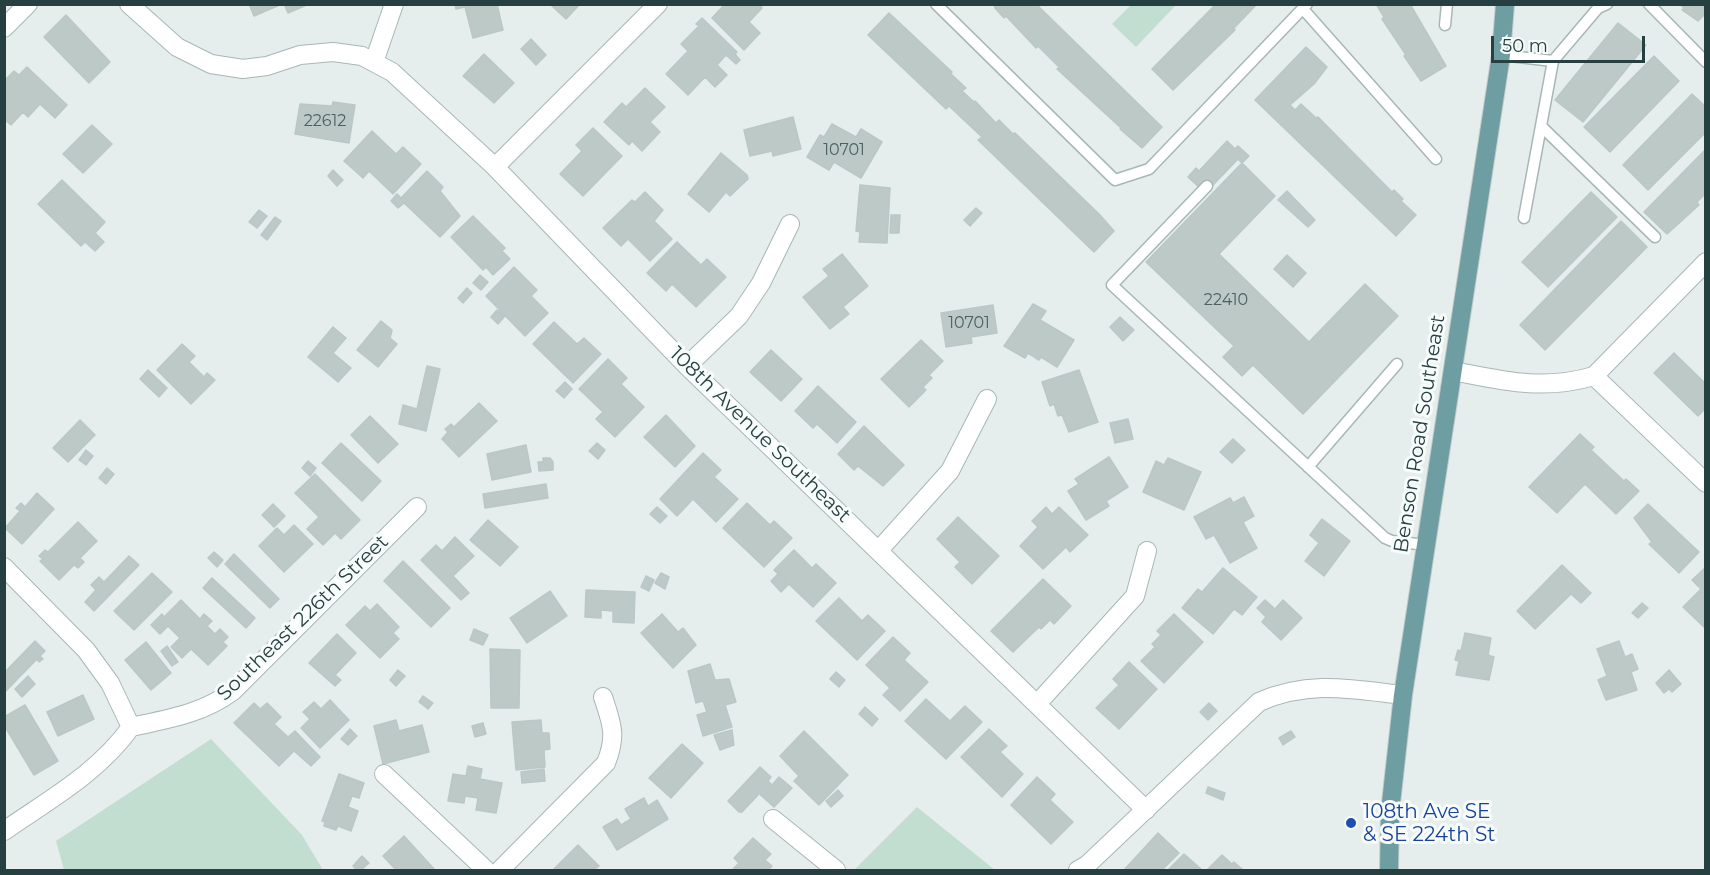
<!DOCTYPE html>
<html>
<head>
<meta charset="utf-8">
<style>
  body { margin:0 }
  #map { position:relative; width:1710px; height:875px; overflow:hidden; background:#e6eeed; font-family:Montserrat,sans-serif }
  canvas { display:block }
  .frame { position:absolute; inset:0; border:6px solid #263f40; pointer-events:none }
  .scale { position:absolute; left:1491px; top:36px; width:154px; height:27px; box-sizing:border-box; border:3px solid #263f40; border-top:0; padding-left:8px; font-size:18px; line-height:21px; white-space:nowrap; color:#263f40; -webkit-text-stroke:4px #f7fbfa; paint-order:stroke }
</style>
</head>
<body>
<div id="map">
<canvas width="1710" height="875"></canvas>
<div class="frame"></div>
<div class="scale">50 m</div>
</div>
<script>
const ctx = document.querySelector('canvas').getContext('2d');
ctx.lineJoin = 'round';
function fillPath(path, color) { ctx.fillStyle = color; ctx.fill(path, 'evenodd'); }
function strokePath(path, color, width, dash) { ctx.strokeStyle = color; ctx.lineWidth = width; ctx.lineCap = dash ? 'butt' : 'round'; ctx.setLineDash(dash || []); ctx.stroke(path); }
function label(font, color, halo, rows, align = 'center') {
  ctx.font = font + ' Montserrat,sans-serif'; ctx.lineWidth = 6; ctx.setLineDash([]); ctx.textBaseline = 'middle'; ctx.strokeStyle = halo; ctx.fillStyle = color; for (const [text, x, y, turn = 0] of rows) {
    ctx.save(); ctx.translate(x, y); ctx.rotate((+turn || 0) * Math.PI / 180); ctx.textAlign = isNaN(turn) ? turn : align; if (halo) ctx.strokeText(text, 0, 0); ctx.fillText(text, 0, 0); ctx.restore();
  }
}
fillPath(new Path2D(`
  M1173 5 1175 6 1136 47 1112 24 1131 5Z
  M211 739 302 835 323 870H64L56 841Z
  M917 807 995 870H854Z`), '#c1ded1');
const building = new Path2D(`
  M249 4H282L254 16Z
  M284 4H309L288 13Z
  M455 4H497L503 30 473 38 465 7 456 9Z
  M550 4H580L566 19Z
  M725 4H759L762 8 749 22 760 33 744 50 712 18Z
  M994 4H1036L1162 127 1142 148 1120 129 1121 128 1057 69 1059 67 1038 46 1036 48 1006 16 1004 18 995 8Z
  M1216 4H1257L1234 28 1235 30 1173 90 1152 69Z
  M1376 4H1410L1446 66 1421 81 1404 56 1406 55 1382 19 1384 17Z
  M1680 4H1706V13L1698 21 1682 10 1684 8Z
  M889 13 952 72 951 74 966 88 962 91 974 102 975 101 996 123 999 120 1013 134 1015 133 1100 215 1114 231 1094 252 978 140 982 137 949 106 946 109 868 35Z
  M66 15 110 62 89 83 44 37Z
  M702 18 737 52 735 54 740 60 736 64 726 55 717 65 727 75 715 87 705 77 688 95 666 74 688 51 681 44 699 26 696 24Z
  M1618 23 1646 45 1583 122 1555 100Z
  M531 39 546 55 536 65 521 49Z
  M1306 47 1327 67 1314 84 1290 105 1295 110 1301 104 1316 118 1318 117 1392 192 1394 190 1403 199 1401 201 1416 215 1396 236 1255 100Z
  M484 54 514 83 494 103 463 76Z
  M1654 56 1679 81 1610 152 1584 127Z
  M27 67 67 105 55 118 40 104 28 117 23 112 11 125 4 119V81L14 71 19 75Z
  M645 88 665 107 650 122 660 132 642 151 632 141 629 145 604 122 622 103 626 107Z
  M1692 94 1706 107V132L1648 190 1623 165Z
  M333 102 355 105 349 143 295 134 300 104 332 106Z
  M793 117 801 149 773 156 772 151 750 156 744 130Z
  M832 124 856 137 861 129 882 142 861 178 834 162 829 170 807 157 820 135 824 137Z
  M92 125 112 144 83 173 63 154Z
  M593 128 622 156 583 196 560 174 582 151 576 145Z
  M372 131 396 154 403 147 421 164 393 194 369 171 363 178 344 161Z
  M1227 141 1235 149 1238 146 1249 156 1242 163 1238 159 1213 185 1209 182 1202 190 1188 177 1196 168 1199 171Z
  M1706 149V193L1697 202 1699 205 1667 234 1644 212Z
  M721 153 747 175 748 179 730 196 726 192 709 212 688 194Z
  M1242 163 1275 196 1219 254 1309 342 1365 284 1398 316 1303 414 1253 365 1242 376 1223 357 1234 346 1146 262Z
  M333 170 343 180 337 186 328 176Z
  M427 171 443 187 440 191 460 216 440 237 404 203 398 208 391 201 397 194 401 198Z
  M62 180 105 222 95 233 104 242 95 251 85 242 81 246 38 204Z
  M860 185 890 188 887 243 859 242 860 232 856 231Z
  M1287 191 1315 220 1308 227 1278 200Z
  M645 192 663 210 654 221 672 239 650 261 628 239 621 246 603 228 632 200 635 202Z
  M1591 192 1617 217 1548 287 1522 262Z
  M976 208 982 213 970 226 964 220Z
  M259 210 267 216 257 228 249 222Z
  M891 215H900L899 233H890Z
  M473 216 505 248 502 251 510 259 493 275 486 267 483 270 451 237Z
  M275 217 281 221 267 240 261 235Z
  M1621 221 1647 247 1545 350 1520 325Z
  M677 242 701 265 707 259 726 277 696 307 672 284 666 291 647 273Z
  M842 254 868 286 843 307 849 314 830 329 803 297 829 276 823 269Z
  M1287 255 1306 273 1293 287 1274 269Z
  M514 267 537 290 531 296 548 313 525 336 486 296Z
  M480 275 488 282 481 290 473 283Z
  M467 288 472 293 463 303 458 298Z
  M1033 304 1046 311 1040 320 1074 340 1057 367 1041 357 1039 360 1028 353 1025 358 1004 346Z
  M993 305 997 333 971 337 972 343 946 347 941 313Z
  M497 310 505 316 498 324 491 317Z
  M1120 317 1134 330 1123 341 1110 327Z
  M381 321 392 330 390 338 397 344 378 367 357 350Z
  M554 322 577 344 584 338 601 354 573 383 533 344Z
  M333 327 346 338 333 353 351 368 338 382 308 357Z
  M921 340 943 361 929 375 932 378 923 387 926 390 909 407 881 379Z
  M182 344 195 356 189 362 204 377 207 373 215 380 191 404 157 370Z
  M771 350 802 379 781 401 750 372Z
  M1674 353 1706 384V408L1698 416 1654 373Z
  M608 359 627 378 621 384 644 407 615 437 596 419 603 412 579 389Z
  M427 366 440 369 426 431 399 424 403 405 417 409Z
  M148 370 167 388 159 397 140 379Z
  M1079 370 1098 422 1069 432 1062 415 1058 416 1054 404 1050 406 1042 382Z
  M565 382 572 389 564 398 556 391Z
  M818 386 856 422 837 443 817 424 813 428 795 411Z
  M479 403 497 421 459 457 442 439 448 432 445 429 451 424 454 427Z
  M666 415 695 446 675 467 644 437Z
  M370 416 398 444 378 463 351 435Z
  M1128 419 1133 439 1115 443 1110 423Z
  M80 420 95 435 68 462 53 448Z
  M864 426 904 465 883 486 858 466 854 470 838 454Z
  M1580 434 1594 447 1591 450 1624 481 1626 479 1639 491 1616 514 1585 484 1557 513 1529 487Z
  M1233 439 1245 450 1232 463 1220 452Z
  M341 443 381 481 362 501 322 463Z
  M597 443 605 450 598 459 589 451Z
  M526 445 531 472 492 480 487 454Z
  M86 450 93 456 86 465 79 460Z
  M703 453 721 470 714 477 738 499 716 522 693 499 677 516 660 499Z
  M1109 457 1128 487 1106 501 1109 506 1086 520 1068 491 1079 484 1075 479Z
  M543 458H550L553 462V470L539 471 538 462H543Z
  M1168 458 1201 472 1184 510 1143 492 1156 461 1164 465Z
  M308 461 316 468 310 476 302 468Z
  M107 468 114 474 106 484 99 478Z
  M315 474 360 520 341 539 335 533 323 545 307 529 319 517 295 493Z
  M546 484 548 498 485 508 483 494Z
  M37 493 54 509 22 544 5 528 20 511 16 508 21 503 25 507Z
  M1244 497 1254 516 1243 522 1257 548 1230 563 1214 535 1206 539 1194 517 1230 498 1233 503Z
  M747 503 770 525 774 521 792 538 764 567 723 528Z
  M273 504 285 516 274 527 262 515Z
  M1648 504 1699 552 1679 573 1649 544 1652 542 1634 518Z
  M657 507 667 516 660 523 650 514Z
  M1046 507 1052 514 1059 507 1088 535 1070 552 1066 547 1043 569 1020 546 1038 527 1032 521Z
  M958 517 999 556 972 584 955 567 960 562 937 539Z
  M1322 519 1350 541 1324 576 1305 561 1319 543 1310 535Z
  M488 520 518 547 500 566 470 540Z
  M78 522 97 541 80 558 84 562 78 568 74 565 59 580 40 561 43 559 39 556 45 550 48 552Z
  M294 525 313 544 284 572 259 546 277 528 284 535Z
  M455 537 474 556 453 576 469 593 461 600 421 560 436 545 442 551Z
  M794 550 812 568 816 564 836 583 813 607 774 570Z
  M214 552 223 560 217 567 208 558Z
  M234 554 279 599 270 608 225 564Z
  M129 556 139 565 94 611 85 602 96 590 91 585 99 577 104 582Z
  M403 561 450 608 431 627 384 581Z
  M1562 565 1591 593 1581 603 1571 594 1535 629 1517 611Z
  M1706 567V629L1683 607 1701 589 1692 580Z
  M1223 568 1257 597 1242 615 1234 609 1213 634 1182 608 1198 589 1202 592Z
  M152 573 172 592 134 630 114 611Z
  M661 573 669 577 665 589 655 583Z
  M778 574 789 584 781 592 771 581Z
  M646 576 654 580 649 591 641 587Z
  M212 578 255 618 246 628 203 588Z
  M1043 579 1071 606 1054 624 1050 620 1041 629 1039 627 1013 652 991 631Z
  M586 590 635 592 634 623 613 622V611L601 610V618L585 617Z
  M550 591 567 616 527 643 510 618Z
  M839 598 862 621 868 615 885 631 857 660 816 621Z
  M181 600 200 619 204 614 212 621 207 626 215 634 220 629 228 637 223 642 227 646 208 665 191 649 182 658 171 647 180 638 168 626 160 634 151 625 162 614 164 617Z
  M1265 600 1275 609 1283 600 1302 618 1281 640 1262 622 1266 617 1257 608Z
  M1642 603 1648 608 1638 618 1632 613Z
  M377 604 399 627 393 633 399 639 380 658 346 625 365 606 370 611Z
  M662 614 678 632 683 628 696 645 673 668 641 633Z
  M1174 614 1203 642 1164 683 1141 661 1155 647 1152 644 1161 635 1157 631Z
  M474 629 488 635 483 645 470 640Z
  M1465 633 1491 638 1488 655 1494 657 1489 680 1456 675 1459 661 1455 660 1458 650 1461 651Z
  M337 634 356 653 335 675 341 680 335 686 309 663Z
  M893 637 910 653 904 660 928 682 900 711 883 695 890 688 866 665Z
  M35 641 45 651 40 656 43 659 39 662 37 659 4 693V673Z
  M1619 641 1625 657 1632 654 1638 669 1631 672 1637 690 1606 700 1598 680 1607 676 1597 649Z
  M146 642 171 673 151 690 125 660Z
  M167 646 178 662 172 666 161 651Z
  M490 649 520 650 519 708H491Z
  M1129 662 1157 689 1119 729 1096 708 1119 685 1113 679Z
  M710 664 715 680 729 679 736 702 725 705 732 727 703 736 697 715 707 712 703 701 696 703 688 671Z
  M398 670 405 676 396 686 390 680Z
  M1669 670 1681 684 1672 692 1669 689 1664 693 1656 683Z
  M836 672 845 680 839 687 830 679Z
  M28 676 35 684 22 697 15 689Z
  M83 695 94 719 58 736 47 712Z
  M423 696 433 703 428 709 419 702Z
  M926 699 950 721 965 706 982 722 946 759 905 721Z
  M330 700 349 720 320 748 301 728 310 719 303 712 314 702 321 709Z
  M254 703 260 709 267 703 281 717 274 724 288 737 295 731 320 757 311 766 294 751 279 766 234 723Z
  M1209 703 1217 711 1208 720 1200 712Z
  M25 705 58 761 34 775 4 725V717Z
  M865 707 878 719 872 726 859 714Z
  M396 720 399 731 422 725 429 752 383 764 374 726Z
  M541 720 542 733H549L550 749 544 750 545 767 516 770 512 722Z
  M483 723 486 734 475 737 472 726Z
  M350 729 357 736 348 745 341 739Z
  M989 729 1007 746 1000 752 1023 774 1002 797 961 757Z
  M732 730 734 745 720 750 714 735Z
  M804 731 848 775 819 805 794 781 799 776 780 756Z
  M1291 731 1295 737 1283 745 1279 738Z
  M682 744 703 763 671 798 649 778Z
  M468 766 482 769 480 779 502 783 496 813 476 810 478 798 465 796 464 803 448 801 453 774 466 776Z
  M760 767 771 777 768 781 772 785 779 777 792 788 774 807 754 789 758 795 742 812H739L728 801Z
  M544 769 545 781 522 783 521 772Z
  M339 774 364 783 359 798 352 796 348 807 358 811 351 831 338 826 336 830 324 826 325 822 322 821Z
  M1037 777 1055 794 1050 800 1073 822 1051 844 1011 805Z
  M1208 787 1225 793 1223 800 1206 793Z
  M838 790 843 796 831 807 826 801Z
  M644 798 648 806 657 800 668 819 617 850 603 827 617 819 621 825 631 819 625 809Z
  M1158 833 1179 853 1162 870H1124Z
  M404 836 435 870H396L383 856Z
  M753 838 771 854 765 860 772 866 768 870H732L739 863 734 858Z
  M578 845 599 866 594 870H553Z
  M1184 854 1202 870H1168Z
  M1222 855 1232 864 1234 862 1243 870H1207Z
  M362 856 369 863 361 870H357L353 866Z`);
fillPath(building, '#bcc9c7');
strokePath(building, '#b9c8c6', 1.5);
const lane = new Path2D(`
  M936 4 1115 180 1149 169 1307 4
  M1649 4 1706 62
  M1303 9 1436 159
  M1445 25 1447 4
  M1501 55 1553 61
  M1541 126 1655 237
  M1207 186 1112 285 1385 538 1392 541 1426 545
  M1524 218 1553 61 1598 8 1607 4
  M1308 467 1397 364`);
const street = new Path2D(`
  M129 4 177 47 211 64 243 69 267 66 300 55 333 52 362 56 392 72 495 167 687 366 1146 810
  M4 28 28 4
  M374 62 394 4
  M495 167 658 4
  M687 366 739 316 761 283 790 224
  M1453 371C1504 381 1543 391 1594 376L1706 262
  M1594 376 1706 483
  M879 550 950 471 987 399
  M4 567 86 650 110 683 131 727
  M1037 704 1135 596 1147 551
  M384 774 486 870
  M773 819 836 870
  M4 831C50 799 98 773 131 727 168 719 202 714 233 691L417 507
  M500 870 606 763C617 736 612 724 603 697
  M1078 870 1087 865 1259 702C1309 680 1351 689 1403 695`);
const primary = new Path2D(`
  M1389 870 1390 812 1403 695 1501 55 1505 4`);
strokePath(lane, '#a9b6b6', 13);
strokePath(street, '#a9b6b6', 20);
strokePath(primary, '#c2c9ca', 20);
strokePath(lane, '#fff', 10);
strokePath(street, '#fff', 18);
strokePath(primary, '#6e9ea1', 18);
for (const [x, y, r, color] of [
  [1351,823,6,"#1a4fb4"]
]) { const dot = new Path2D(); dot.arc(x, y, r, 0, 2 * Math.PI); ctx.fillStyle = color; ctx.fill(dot); strokePath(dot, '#f7fbfa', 2); }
label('16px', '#4c6262', null, [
  ["22612",325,121],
  ["10701",844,150],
  ["22410",1226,300],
  ["10701",969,323]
]);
label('20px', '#263f40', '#f7fbfa', [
  ["Benson Road Southeast",1420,434,-81],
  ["108th Avenue Southeast",760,435,44],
  ["Southeast 226th Street",303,618,-44]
]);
label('20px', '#164399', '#f7fbfa', [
  ["108th Ave SE",1363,812],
  ["& SE 224th St",1363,835]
], 'left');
</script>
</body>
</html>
